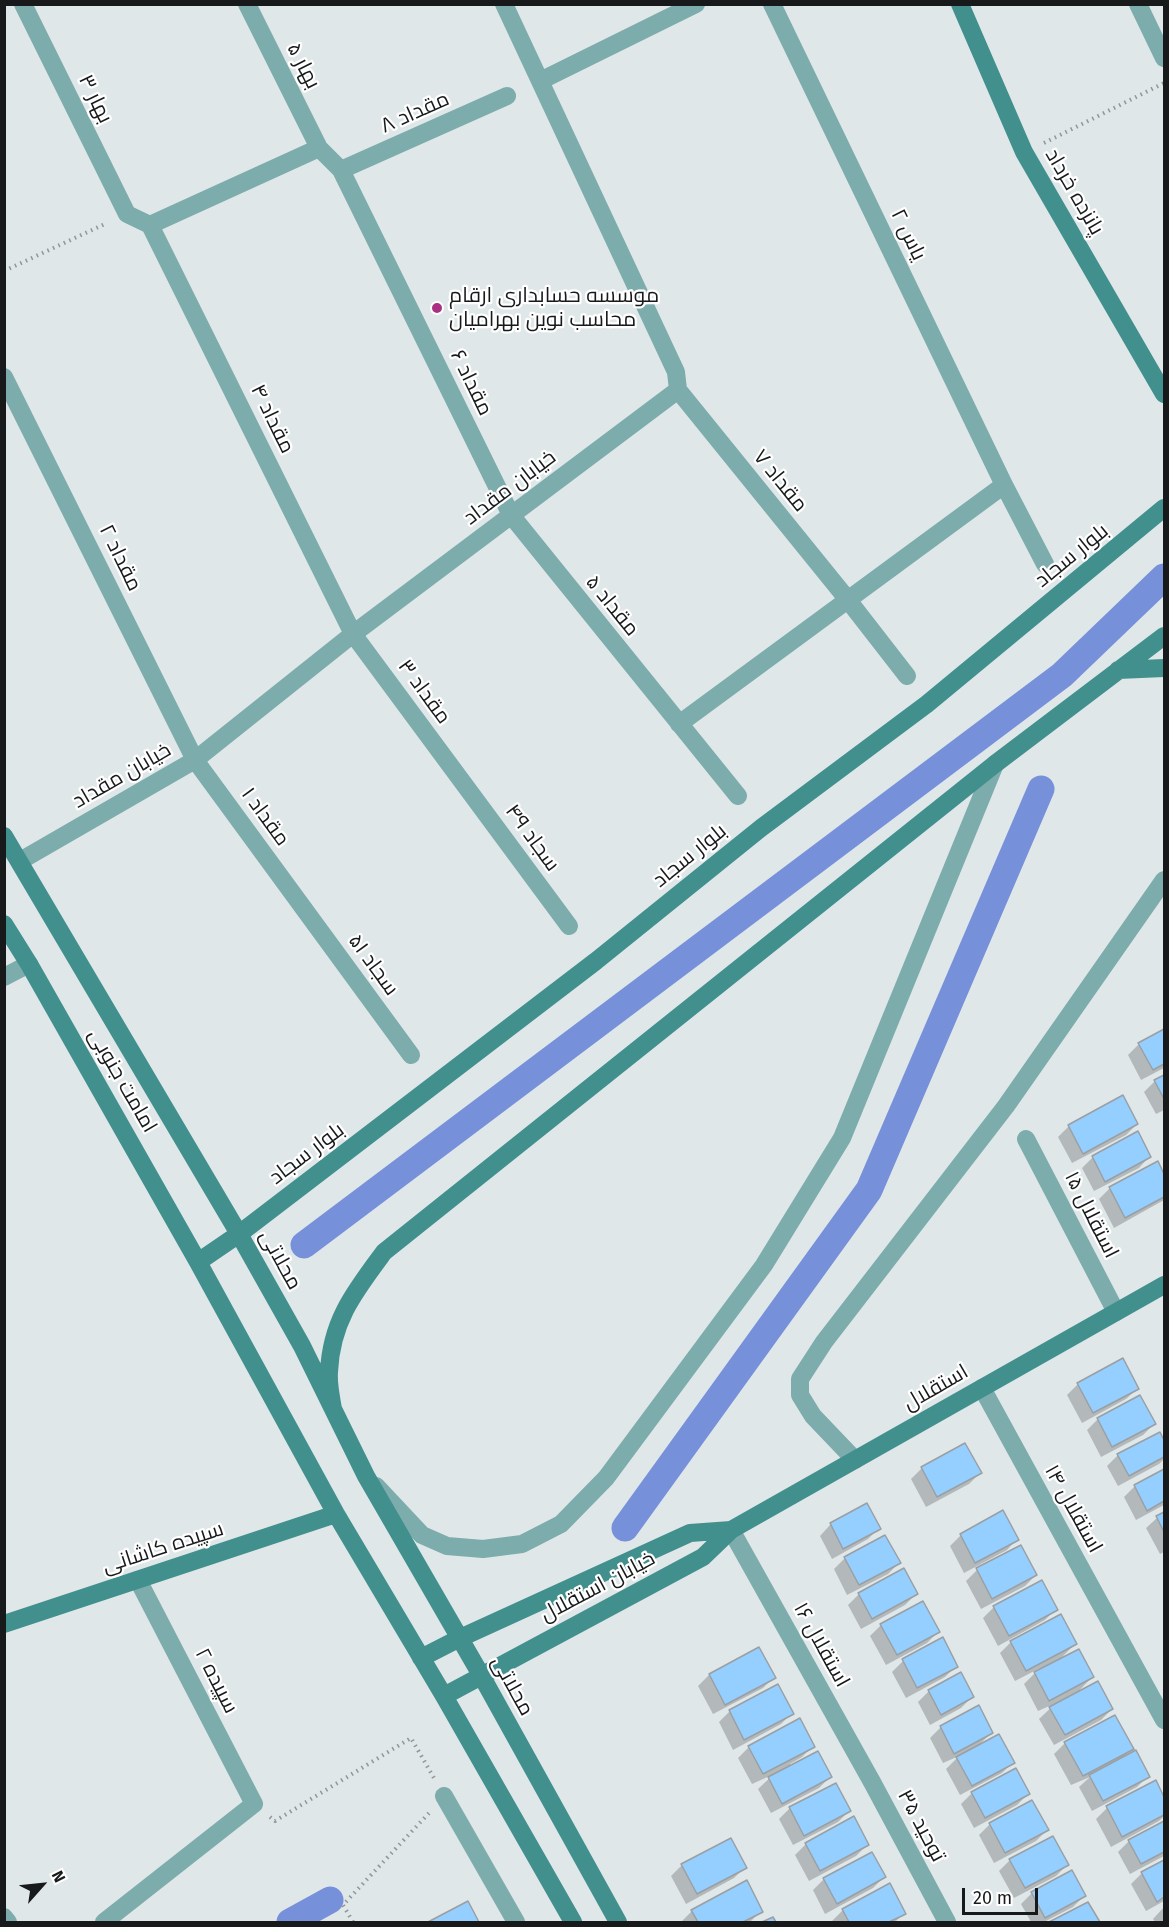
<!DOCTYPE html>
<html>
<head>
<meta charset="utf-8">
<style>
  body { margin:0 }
  #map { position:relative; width:1169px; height:1927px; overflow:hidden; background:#e0e7e9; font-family:"Fira Sans",sans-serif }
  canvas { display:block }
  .frame { position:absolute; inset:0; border:6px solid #17191a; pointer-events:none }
  .north { position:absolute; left:12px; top:1855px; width:60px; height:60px; -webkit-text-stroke:4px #fff; paint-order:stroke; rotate:63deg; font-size:16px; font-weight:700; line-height:24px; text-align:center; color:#17191a }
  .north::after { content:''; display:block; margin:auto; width:21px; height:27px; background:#17191a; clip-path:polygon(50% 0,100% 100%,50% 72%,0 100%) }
  .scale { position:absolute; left:962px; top:1888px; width:76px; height:27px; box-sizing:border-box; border:3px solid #17191a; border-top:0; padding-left:8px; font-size:18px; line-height:21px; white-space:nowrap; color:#17191a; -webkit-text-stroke:4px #fff; paint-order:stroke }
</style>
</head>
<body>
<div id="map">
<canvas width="1169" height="1927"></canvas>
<div class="frame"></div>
<div class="north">N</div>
<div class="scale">20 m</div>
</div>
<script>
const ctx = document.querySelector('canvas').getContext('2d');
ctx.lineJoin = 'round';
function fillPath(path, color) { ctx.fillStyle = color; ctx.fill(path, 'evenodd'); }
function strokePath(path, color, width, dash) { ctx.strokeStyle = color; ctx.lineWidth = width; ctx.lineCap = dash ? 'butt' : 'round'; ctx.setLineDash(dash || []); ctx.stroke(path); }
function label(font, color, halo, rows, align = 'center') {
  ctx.font = font + ' "Fira Sans",Cairo,sans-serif'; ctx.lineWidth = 4.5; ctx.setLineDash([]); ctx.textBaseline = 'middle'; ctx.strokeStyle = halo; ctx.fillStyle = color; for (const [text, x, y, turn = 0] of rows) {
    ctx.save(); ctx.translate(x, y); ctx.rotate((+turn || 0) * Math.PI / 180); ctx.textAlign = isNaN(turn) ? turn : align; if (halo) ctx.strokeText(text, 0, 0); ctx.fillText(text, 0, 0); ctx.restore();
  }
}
fillPath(new Path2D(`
  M1164 1030V1068L1141 1080 1128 1055 1139 1044Z
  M1164 1076V1110L1156 1114 1144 1092 1155 1081Z
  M1137 1124 1126 1135 1072 1163 1058 1137 1069 1126Z
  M1093 1157H1149L1139 1168 1094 1191 1082 1168Z
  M1157 1163 1164 1177V1200L1114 1228 1099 1199 1110 1188Z
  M1078 1384 1137 1389 1126 1399 1082 1423 1067 1395Z
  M1140 1397 1154 1424 1143 1435 1101 1457 1087 1430 1098 1419Z
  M1160 1434 1164 1443V1459L1159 1464 1118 1486 1107 1466 1118 1455Z
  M922 1468 980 1473 969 1484 926 1507 911 1479Z
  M1164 1471V1505L1136 1520 1124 1497 1135 1486Z
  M867 1505 879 1528 868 1539 832 1559 820 1536 830 1525Z
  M1164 1514V1552L1160 1554 1146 1528 1157 1518Z
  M961 1535 1017 1539 1007 1550 964 1573 950 1546Z
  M845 1558 899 1563 888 1574 847 1595 834 1569Z
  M977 1570 1036 1575 1025 1586 981 1609 966 1581Z
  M859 1594H916L905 1605 861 1629 848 1605Z
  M994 1607 1056 1609 1045 1620 998 1646 983 1618Z
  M881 1625 938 1632 927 1643 886 1665 870 1636Z
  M1011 1642 1075 1644 1060 1659 1092 1677 1077 1693 1112 1709 1101 1720 1054 1745 1039 1719 1056 1703 1038 1711 1024 1684 1040 1668 1015 1681 1000 1653Z
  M759 1649 774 1677 763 1688 713 1714 698 1686 709 1675Z
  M903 1661 956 1666 945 1677 906 1698 892 1672Z
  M929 1691 972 1697 961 1708 930 1725 918 1702Z
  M730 1711 792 1713 781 1724 733 1750 719 1722Z
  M941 1727 991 1733 978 1746 1013 1762 1002 1773 960 1795 946 1769 959 1756 943 1763 930 1738Z
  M1065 1743 1132 1749 1122 1758 1148 1776 1137 1787 1092 1811 1079 1787 1090 1777 1071 1785 1054 1754Z
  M813 1746 802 1757 790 1764 791 1767 830 1777 819 1788 771 1813 758 1789 774 1774 752 1784 738 1758 749 1747Z
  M1155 1782 1164 1800V1816L1159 1821 1111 1847 1096 1819 1107 1808Z
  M972 1793 1028 1794 1017 1805 974 1828 961 1804Z
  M790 1808 849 1811 838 1822 793 1845 779 1819Z
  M1164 1822V1856L1130 1874 1118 1852 1129 1841Z
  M990 1824 1047 1830 1036 1841 994 1863 979 1835Z
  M806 1844 867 1845 856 1856 809 1881 795 1855Z
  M1010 1860 1067 1865 1056 1876 1014 1898 999 1871Z
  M1164 1862V1901L1146 1911 1131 1884 1142 1873Z
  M682 1865 745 1867 734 1878 686 1904 671 1876Z
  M884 1877 873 1888 825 1914 813 1890 824 1879Z
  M1032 1893 1084 1896 1073 1907 1044 1922H1031L1021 1904Z
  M467 1903 477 1922H431Z
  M1088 1904 1098 1922H1053Z
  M1164 1907V1922H1155L1153 1919Z
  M843 1910 904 1913 895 1922H833L832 1921Z
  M692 1911H761L750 1922H681Z`), '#0003');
strokePath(new Path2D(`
  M304 1245 1062 675 1164 577
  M625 1528 869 1190 1041 789
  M290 1922 330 1900`), '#7690d9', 27);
const building = new Path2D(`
  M1164 1029V1064L1153 1070 1138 1043Z
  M1164 1075V1099L1154 1080Z
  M1123 1095 1138 1124 1083 1154 1068 1125Z
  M1138 1131 1151 1157 1105 1182 1092 1156Z
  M1158 1161 1164 1174V1197L1125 1218 1109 1187Z
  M1123 1358 1139 1389 1093 1413 1077 1383Z
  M1140 1395 1156 1424 1112 1447 1097 1418Z
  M1160 1432 1164 1440V1457L1129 1476 1117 1454Z
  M965 1443 982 1473 937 1497 921 1467Z
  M1164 1469V1501L1147 1511 1134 1485Z
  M867 1503 881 1529 843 1549 830 1523Z
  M1003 1510 1019 1540 975 1563 960 1534Z
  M1164 1512V1532L1156 1516Z
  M885 1535 901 1563 859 1585 844 1557Z
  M1021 1545 1037 1575 992 1599 976 1568Z
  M904 1568 918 1594 872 1619 858 1593Z
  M1042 1580 1058 1610 1009 1636 993 1606Z
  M923 1601 940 1632 897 1655 880 1624Z
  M1061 1614 1077 1644 1026 1671 1010 1641Z
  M943 1637 958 1667 917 1688 902 1659Z
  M759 1647 776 1678 725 1705 709 1674Z
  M1079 1649 1094 1677 1049 1701 1034 1672Z
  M961 1672 974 1697 941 1715 928 1690Z
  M1098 1681 1113 1709 1065 1735 1049 1707Z
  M778 1684 794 1714 744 1740 729 1710Z
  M979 1705 993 1733 954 1754 940 1726Z
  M1115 1715 1134 1749 1083 1776 1064 1742Z
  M800 1718 815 1747 763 1774 748 1746Z
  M999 1734 1015 1763 972 1786 956 1757Z
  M1136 1750 1150 1777 1103 1801 1089 1775Z
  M818 1751 832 1777 782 1804 768 1777Z
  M1016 1768 1030 1794 985 1818 971 1792Z
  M1156 1780 1164 1797V1815L1122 1837 1106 1806Z
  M836 1783 851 1811 804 1836 789 1807Z
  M1032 1800 1049 1830 1005 1853 989 1823Z
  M854 1816 869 1845 820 1871 805 1843Z
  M1164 1821V1852L1141 1864 1128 1840Z
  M1053 1836 1069 1865 1025 1888 1009 1859Z
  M731 1838 747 1868 697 1894 681 1864Z
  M872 1852 886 1877 837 1904 823 1878Z
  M1164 1860V1897L1157 1902 1141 1872Z
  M1072 1870 1086 1896 1045 1918 1031 1892Z
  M747 1880 763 1912 743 1922H698L691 1910Z
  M890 1883 906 1914 889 1922H849L842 1909Z
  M468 1901 479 1922H428Z
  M1088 1902 1100 1922H1049Z
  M773 1917 776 1922H762Z`);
fillPath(building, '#94cfff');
strokePath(building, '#9a9fa3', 1.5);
strokePath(new Path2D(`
  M1044 143 1164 83
  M4 271 107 223
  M270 1817 275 1821 411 1738 434 1778
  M353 1922 343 1905 429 1813`), '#919697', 4, [1.5, 4.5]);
strokePath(new Path2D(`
  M23 4 127 214 150 225 319 148
  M247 4 319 148 341 170 511 515 738 796
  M772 4 1004 485 1045 564
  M1138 4 1164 58
  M540 81 696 4
  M341 170 507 96
  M150 225 353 634 569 926
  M4 377 195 760 411 1055
  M678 390 848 600 907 676
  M679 724 1004 485
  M20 861 195 760 353 634 678 390 676 372 504 4
  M4 977 29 964
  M1026 1139 1116 1312
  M982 1388 1164 1720
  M855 1460 813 1416 800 1395V1379L824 1342 1006 1106 1164 880
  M376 1486 422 1535 447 1546 483 1549 522 1544 561 1524 606 1478 764 1265 842 1138 995 764
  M731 1530 872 1782 947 1922
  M444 1796 516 1922
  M4 1917 8 1922
  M104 1922 254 1804 138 1580`), '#7cacab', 18);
strokePath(new Path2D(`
  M960 4 1024 152 1164 394
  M1118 670 1164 668
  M4 836 239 1234 596 961 761 828 927 704 1164 508
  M4 924 29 964 198 1262 336 1514 444 1696 573 1922
  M198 1262 239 1234 302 1346 366 1476 481 1675 618 1922
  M333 1409C331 1397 328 1384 329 1372 331 1321 355 1291 384 1252L995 764 1164 636
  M4 1624 336 1514
  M421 1658 458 1639 690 1533 731 1530
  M444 1696 703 1557 731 1530 1164 1285`), '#41908e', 18);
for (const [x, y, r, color] of [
  [437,308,6,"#aa3084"]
]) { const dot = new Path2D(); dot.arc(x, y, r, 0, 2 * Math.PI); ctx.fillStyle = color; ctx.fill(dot); strokePath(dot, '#fff', 2); }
label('21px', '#17191a', '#fff', [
  ["بهار ۵",303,66,63],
  ["بهار ۳",95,99,64],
  ["مقداد ۸",415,113,-24],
  ["پانزده خرداد",1074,192,60],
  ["یاس ۲",908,235,64],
  ["مقداد ۶",471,383,64],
  ["مقداد ۴",272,419,64],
  ["مقداد ۷",780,481,51],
  ["خیابان مقداد",510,488,-37],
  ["بلوار سجاد",1072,556,-39],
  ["مقداد ۲",120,558,64],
  ["مقداد ۵",612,606,51],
  ["مقداد ۳",424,692,54],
  ["خیابان مقداد",122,776,-30],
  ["مقداد ۱",265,817,54],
  ["سجاد ۴۹",532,838,54],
  ["بلوار سجاد",690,856,-39],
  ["سجاد ۵۱",373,965,54],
  ["امامت جنوبی",122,1081,60],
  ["بلوار سجاد",307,1154,-37],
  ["استقلال ۱۵",1091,1215,63],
  ["محلاتی",280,1260,61],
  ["استقلال",936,1388,-30],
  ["استقلال ۱۴",1073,1509,61],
  ["سپیده کاشانی",163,1548,-18],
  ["خیابان استقلال",598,1587,-28],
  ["استقلال ۱۶",821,1645,61],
  ["سپیده ۲",216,1681,63],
  ["محلاتی",512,1686,61],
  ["توحید ۳۵",921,1826,62]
]);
label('21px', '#17191a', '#fff', [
  ["موسسه حسابداری ارقام",449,296],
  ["محاسب نوین بهرامیان",449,320]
], 'left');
</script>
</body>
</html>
